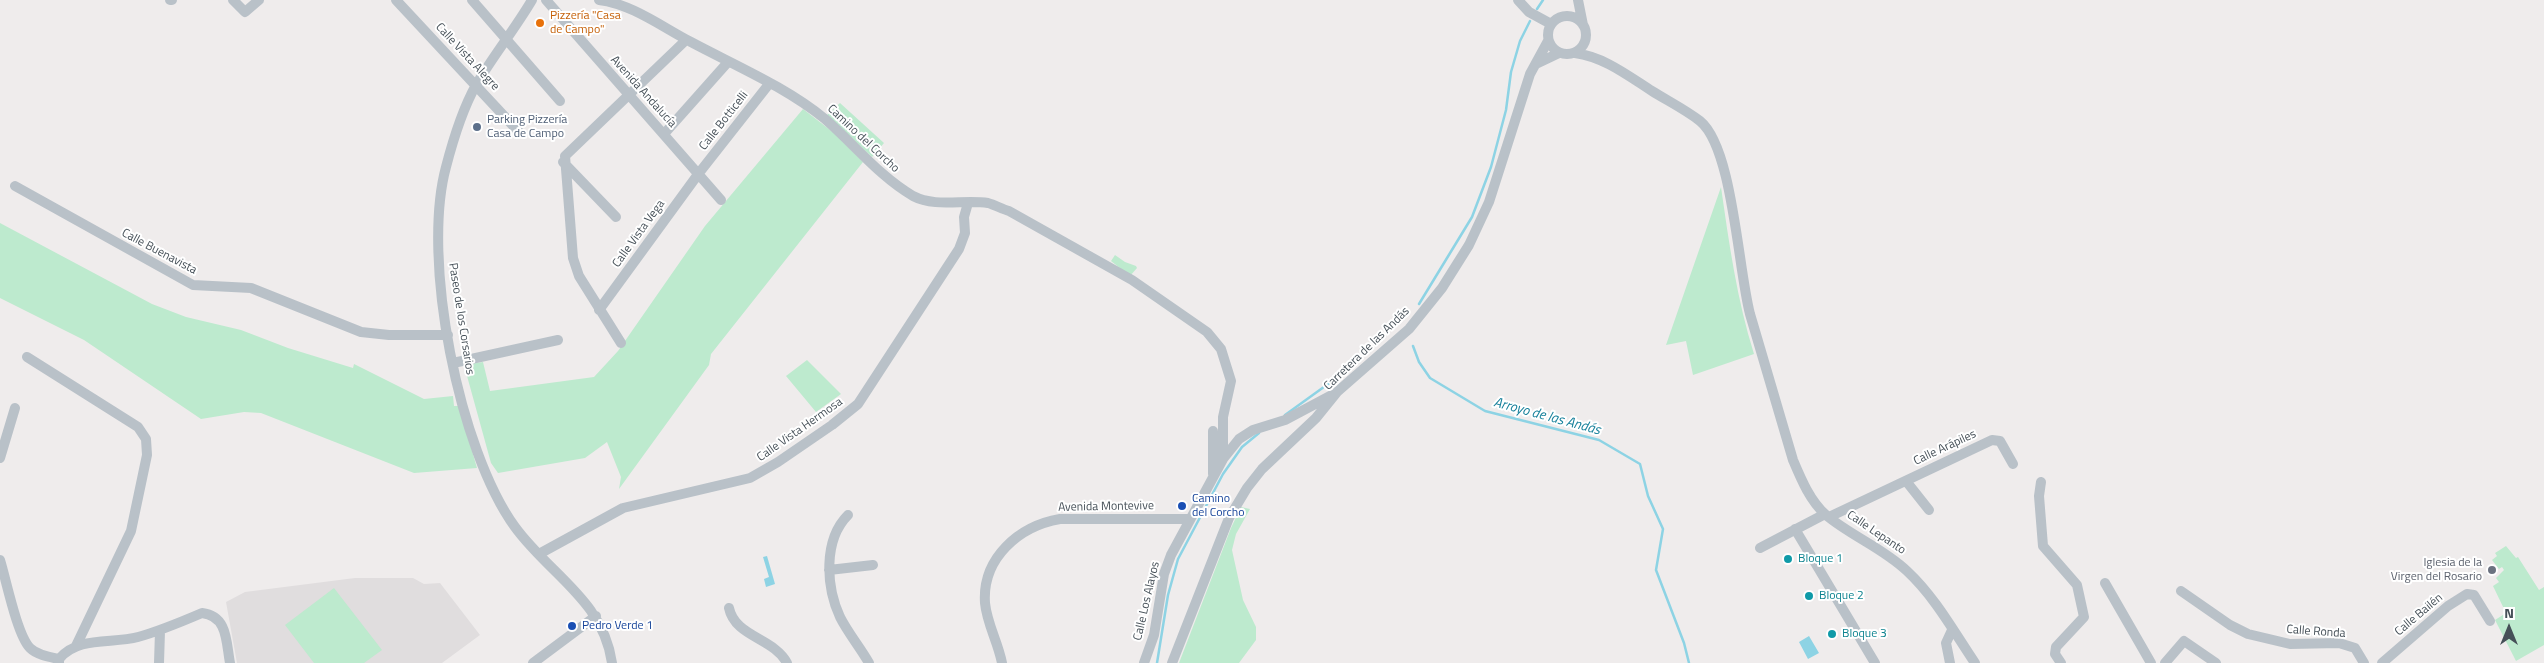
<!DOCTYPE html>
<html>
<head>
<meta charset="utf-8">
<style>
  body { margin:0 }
  #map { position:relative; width:2544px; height:663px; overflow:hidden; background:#efecec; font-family:"Titillium Web",sans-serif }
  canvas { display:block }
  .north { position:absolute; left:2484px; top:603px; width:50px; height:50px; -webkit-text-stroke:4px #fff; paint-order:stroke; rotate:0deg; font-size:14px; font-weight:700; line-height:20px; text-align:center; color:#465058 }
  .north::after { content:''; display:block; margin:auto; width:18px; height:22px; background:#465058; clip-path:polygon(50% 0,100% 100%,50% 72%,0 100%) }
</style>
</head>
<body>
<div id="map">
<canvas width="2544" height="663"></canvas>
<div class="north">N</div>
</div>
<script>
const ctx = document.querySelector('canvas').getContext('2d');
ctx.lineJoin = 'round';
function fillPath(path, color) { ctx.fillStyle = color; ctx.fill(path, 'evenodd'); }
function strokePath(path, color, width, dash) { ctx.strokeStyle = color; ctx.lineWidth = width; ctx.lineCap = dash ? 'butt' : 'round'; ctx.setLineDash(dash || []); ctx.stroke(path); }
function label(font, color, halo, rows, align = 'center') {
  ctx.font = font + ' "Titillium Web",sans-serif'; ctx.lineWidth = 4; ctx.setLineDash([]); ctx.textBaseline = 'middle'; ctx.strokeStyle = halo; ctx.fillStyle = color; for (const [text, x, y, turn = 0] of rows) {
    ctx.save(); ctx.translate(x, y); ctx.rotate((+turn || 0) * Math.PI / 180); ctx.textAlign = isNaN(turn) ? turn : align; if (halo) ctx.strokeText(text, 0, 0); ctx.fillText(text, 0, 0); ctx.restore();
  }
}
fillPath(new Path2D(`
  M355 578H413L424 584 440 583 480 635 442 663H237L226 602 245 592Z`), '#e0ddde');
fillPath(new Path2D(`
  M840 103 884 143 872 157 827 115Z
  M803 109 834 133 863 162 711 354 709 365 619 489 621 477 607 442 585 458 498 473 491 463 464 365 483 362 490 391 594 377 618 351 705 226Z
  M1721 187C1729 243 1737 300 1754 354L1693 375 1686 341 1666 345Z
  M0 223 152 304 186 317 241 330 288 348 353 368 354 364 424 399 453 396 454 406H459L477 468 414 473 261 413 244 412 201 419 84 340 0 298Z
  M1115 255 1125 262 1136 266 1137 268 1130 276 1111 261Z
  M807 360 841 394 816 412 786 376Z
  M1241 507 1250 509 1236 534 1232 550 1243 600 1256 627V640L1239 663H1179L1231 528Z
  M2506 546 2516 558 2518 557 2539 590 2544 587V645L2516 661 2495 620 2506 613 2493 586 2499 582 2496 578 2504 570 2502 567 2499 569 2492 560 2497 556 2495 553Z
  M334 588 382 650 364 663H314L285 625Z`), '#bdeace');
fillPath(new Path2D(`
  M767 556 775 584 766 587 764 579 769 577 763 557Z
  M1809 636 1819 653 1808 659 1799 642Z`), '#8dd3e4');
strokePath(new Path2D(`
  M1537 9 1543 0
  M1419 304 1472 217 1491 167 1506 110 1511 72 1520 41 1530 21
  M1413 346 1419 362 1430 378 1485 411 1599 440 1640 464 1648 496 1663 529 1656 570 1684 643 1689 663
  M1285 415 1353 366
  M1157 663 1168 595 1178 559 1223 474 1242 447 1259 433`), '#8dd3e4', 2.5);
strokePath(new Path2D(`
  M170 0H172
  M233 0 245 12 259 0
  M396 0 519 132
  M472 0 560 101
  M532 0C515 29 493 56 476 85 462 110 453 140 446 167 421 259 459 450 515 527 550 575 603 600 612 663
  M546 0 721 200
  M599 0C632 4 662 27 691 42 736 66 786 87 825 119 855 145 879 176 913 196 936 208 964 199 988 203 995 205 1002 209 1009 211L1132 280 1207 332 1221 349 1231 381 1223 417V459
  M1518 0 1529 12 1551 24
  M1578 0 1583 25
  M1548 35a19 19 0 1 1 38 0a19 19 0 1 1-38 0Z
  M1575 53C1604 57 1627 75 1652 91 1668 101 1686 110 1700 121 1733 148 1738 269 1750 314L1793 460C1801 479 1810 501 1826 515 1851 536 1883 548 1907 571 1935 597 1954 632 1975 663
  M1538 63 1559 53
  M664 134 728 62
  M563 162 616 217
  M15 186 193 285 251 288 361 332 389 335H448
  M599 310 699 173 769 84
  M621 343 579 276 573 258 565 156 686 40
  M27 357 138 427 146 439 147 455 131 531 76 646
  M453 363 558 340
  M0 458 15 408
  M1213 474V431
  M1906 481 1929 510
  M2041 482 2039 496 2043 546 2077 585 2084 617 2056 647 2055 654 2061 663
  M848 515C823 540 826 587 840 617 848 633 860 647 869 663
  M1829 517 1992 440 2000 441 2013 464
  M1795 529 1875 663
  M1760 548 1825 514
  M539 554 623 508 750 478 778 462 832 425 858 404 959 249 965 233 964 217 968 203
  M0 560C6 579 17 635 30 648 37 655 49 657 59 659
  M829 570 873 565
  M2105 583 2151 663
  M2181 591 2230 625 2248 634 2290 644 2339 643 2355 648 2364 663
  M729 608C735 637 774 638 787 663
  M59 663V659C78 636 111 644 138 637 160 631 181 622 202 613 228 616 226 642 230 663
  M159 663 160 631
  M533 663 596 616
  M1002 663C998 642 987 624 985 603 982 558 1019 526 1060 519H1190
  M1144 663 1154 635 1164 574 1171 555 1223 459 1239 439 1253 430 1285 420 1332 395
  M1172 663 1229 518 1247 488 1262 469 1316 418 1337 392 1409 329 1442 288 1469 245 1489 202 1530 74 1548 41
  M1950 663 1946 643 1952 630
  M2165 663 2184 641 2216 663
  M2382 663 2448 606 2467 594 2474 595 2490 621`), '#b9c1c8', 10);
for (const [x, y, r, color] of [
  [540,23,5,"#e8710a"],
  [477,127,5,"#5c6f8a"],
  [1182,506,5,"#1a4fb4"],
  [1788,559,5,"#0f9aa8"],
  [2492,570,5,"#6b7280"],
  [1809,596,5,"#0f9aa8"],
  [572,626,5,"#1a4fb4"],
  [1832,634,5,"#0f9aa8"]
]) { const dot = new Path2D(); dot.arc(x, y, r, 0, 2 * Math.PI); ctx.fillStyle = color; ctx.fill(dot); strokePath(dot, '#fff', 2); }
label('12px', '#c56008', '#fff', [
  ["Pizzería \"Casa",550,16],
  ["de Campo\"",550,30]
], 'left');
label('12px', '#465058', '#fff', [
  ["Calle Vista Alegre",467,57,47],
  ["Avenida Andalucía",643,92,48],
  ["Calle Botticelli",724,121,-52],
  ["Camino del Corcho",863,139,43],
  ["Calle Vista Vega",639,234,-54],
  ["Calle Buenavista",159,252,28],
  ["Paseo de los Corsarios",461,319,81],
  ["Carretera de las Andás",1367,349,-44],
  ["Calle Vista Hermosa",800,430,-35],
  ["Calle Arápiles",1945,448,-25],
  ["Avenida Montevive",1106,507,-1],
  ["Calle Lepanto",1876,533,34],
  ["Calle Los Alayos",1147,601,-77],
  ["Calle Bailén",2419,615,-40],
  ["Calle Ronda",2316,632,4]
]);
label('12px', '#4e5e75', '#fff', [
  ["Parking Pizzería",487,120],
  ["Casa de Campo",487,134]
], 'left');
label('12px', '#164399', '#fff', [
  ["Camino",1192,499],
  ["del Corcho",1192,513],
  ["Pedro Verde 1",582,626]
], 'left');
label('12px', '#0d838f', '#fff', [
  ["Bloque 1",1798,559],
  ["Bloque 2",1819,596],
  ["Bloque 3",1842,634]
], 'left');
label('12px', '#5b616d', '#fff', [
  ["Iglesia de la",2482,563],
  ["Virgen del Rosario",2482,577]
], 'right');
label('italic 14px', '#17819b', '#fff', [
  ["Arroyo de las Andás",1547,417,15]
]);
</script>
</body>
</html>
